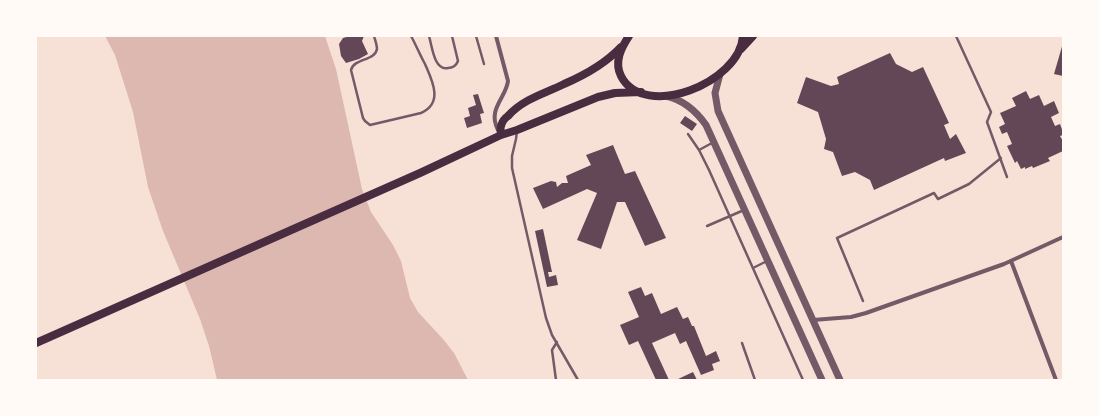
<!DOCTYPE html>
<html>
<head>
<meta charset="utf-8">
<style>
  body { margin:0 }
  #map { position:relative; width:1099px; height:416px; overflow:hidden; background:#f7e1d7; font-family:"DejaVu Sans",sans-serif }
  canvas { display:block }
  .frame { position:absolute; inset:0; border:37px solid #fffaf5; pointer-events:none }
</style>
</head>
<body>
<div id="map">
<canvas width="1099" height="416"></canvas>
<div class="frame"></div>
</div>
<script>
const ctx = document.querySelector('canvas').getContext('2d');
ctx.lineJoin = 'round';
function fillPath(path, color) { ctx.fillStyle = color; ctx.fill(path, 'evenodd'); }
function strokePath(path, color, width, dash) { ctx.strokeStyle = color; ctx.lineWidth = width; ctx.lineCap = dash ? 'butt' : 'round'; ctx.setLineDash(dash || []); ctx.stroke(path); }
fillPath(new Path2D(`
  M105 36H325L336 69 362 189 371 212 393 245 401 261 410 298 418 312 443 339 454 353 468 380H217L209 346 200 319 163 231 148 187 133 112 115 55Z`), '#dcb8b0');
fillPath(new Path2D(`
  M350 36H364L362 41 368 54 359 59 346 63 341 56 339 44 343 38Z
  M1063 43V76L1054 74Z
  M890 53 896 64 912 72 923 67 949 123 944 125 950 139 956 134 966 153 945 161 944 158 874 190 870 180 855 172 842 176 833 152 824 149 826 139 818 112 797 103 806 77 831 86 839 84 837 77Z
  M1026 91 1030 99 1039 95 1044 106 1054 101 1059 113 1051 117 1055 126 1060 124 1063 132V135L1060 136 1063 141V151L1048 158 1050 161 1033 168 1032 166 1025 169V167L1021 169 1017 161 1015 163 1007 146 1012 144 1007 132 1002 134 999 127 1005 124 1000 113 1016 106 1012 98Z
  M478 94 484 113 480 114 482 123 467 128 464 118 470 116 468 108 476 105 473 95Z
  M685 116 697 124 692 131 680 123Z
  M613 145 625 174 635 171 666 238 645 246 625 202H617L601 249 577 240 597 193 587 189 543 209 533 188 551 181 556 182 557 187 562 183H568L566 176 591 165 586 155Z
  M543 229 552 272H548L549 277 556 275 558 285 547 287 535 231Z
  M641 287 645 296 652 293 661 314 677 307 683 319 688 317 692 326H694L706 356 716 351 720 361 712 364 714 370 701 375 686 341 680 344 675 333 652 343 669 380H656L638 341 629 345 620 325 639 317 628 292Z
  M693 372 697 380H676Z`), '#644757');
strokePath(new Path2D(`
  M374 36C375 40 377 45 377 49 375 61 354 58 351 70L363 118 365 121 370 125 421 113C444 103 432 80 425 64 420 55 416 45 411 36
  M429 36C432 46 434 71 448 68 453 68 456 66 458 61L452 36
  M476 36 484 64
  M956 36 991 112 987 122 1007 177
  M517 131 516 139 512 156V168L546 318 552 335 578 380
  M688 134 699 150 709 170 803 380
  M699 150 712 143
  M707 226 744 210
  M753 268 767 261
  M863 301 837 238 934 193 938 199 969 184 1001 158
  M742 343 755 380
  M556 380 552 350 557 342`), '#755966', 2.5);
strokePath(new Path2D(`
  M496 36 508 81C506 98 487 109 498 130
  M1011 261 1056 380
  M813 320 851 317 866 313 1004 264 1063 237`), '#755966', 4);
strokePath(new Path2D(`
  M720 74 715 93 718 111 840 380
  M666 96C684 100 696 111 706 125L822 380`), '#755966', 7);
strokePath(new Path2D(`
  M629 36C621 48 614 62 621 76 644 121 740 83 743 36
  M741 49 753 36
  M501 135C501 132 500 128 501 126 502 122 505 118 508 116 523 99 544 94 564 84 585 75 605 64 621 47
  M36 343 420 173 501 135 517 130 598 97 615 93 641 92`), '#4a2c40', 8);
</script>
</body>
</html>
